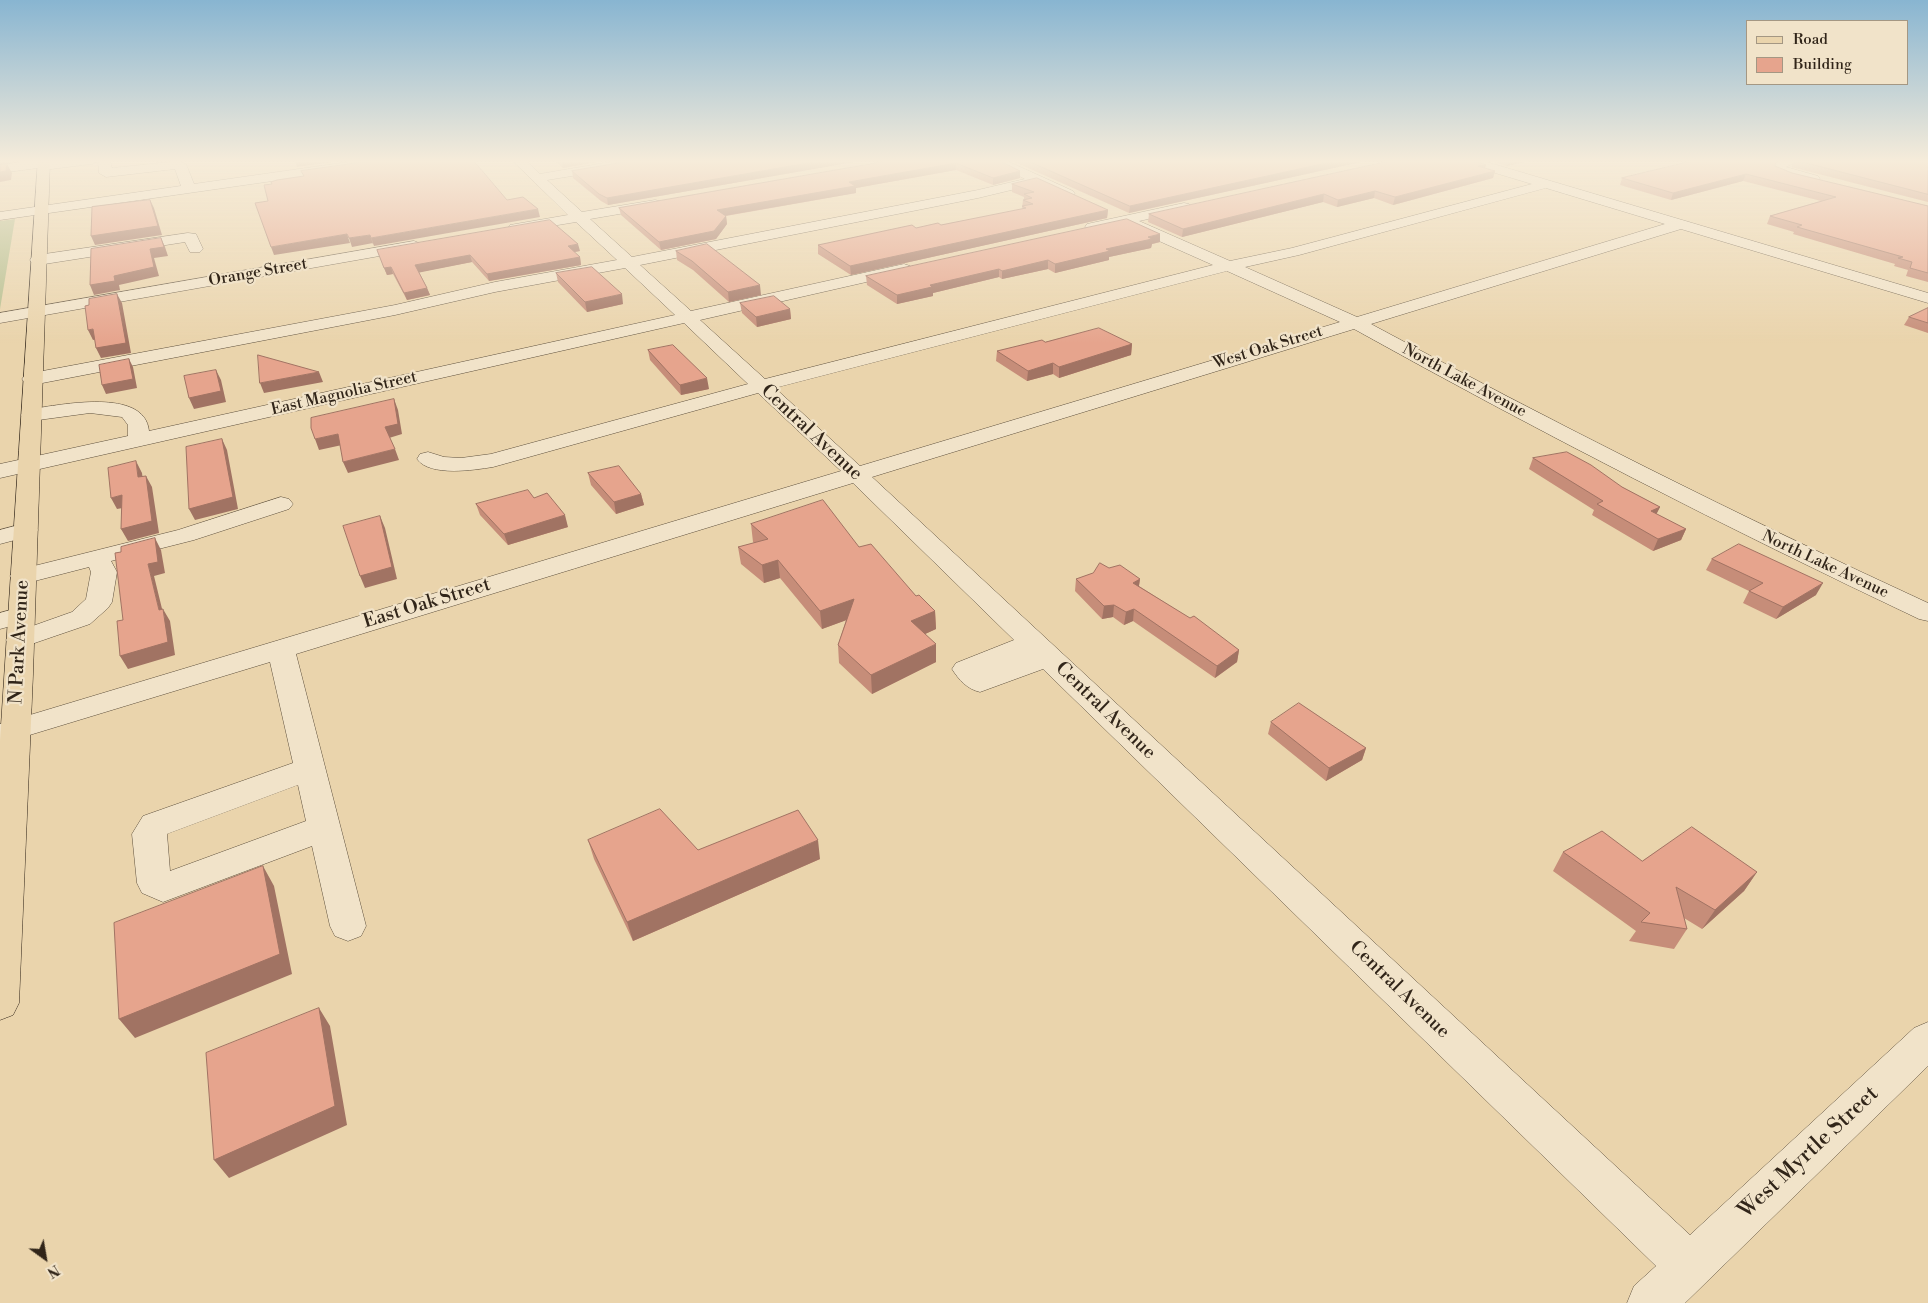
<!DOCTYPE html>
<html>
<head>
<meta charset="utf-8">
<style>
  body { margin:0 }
  #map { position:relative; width:1928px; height:1303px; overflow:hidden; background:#ead4ac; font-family:"Libre Bodoni",serif }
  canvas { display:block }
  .legend { position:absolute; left:1746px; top:20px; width:162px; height:65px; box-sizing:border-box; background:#f1e3c9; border:1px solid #a49783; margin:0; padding:6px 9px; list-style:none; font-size:15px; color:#312519 }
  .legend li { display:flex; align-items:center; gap:10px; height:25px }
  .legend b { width:25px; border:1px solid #a49783 }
  .north { position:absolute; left:20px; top:1233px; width:50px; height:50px; -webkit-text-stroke:4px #f1e3c9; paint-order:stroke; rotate:148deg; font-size:14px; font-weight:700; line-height:20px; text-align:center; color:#312519 }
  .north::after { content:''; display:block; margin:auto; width:18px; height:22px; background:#312519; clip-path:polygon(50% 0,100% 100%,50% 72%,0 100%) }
</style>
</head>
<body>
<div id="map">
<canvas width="1928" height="1303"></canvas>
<ul class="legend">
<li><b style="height:6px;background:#ead4ac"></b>Road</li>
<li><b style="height:14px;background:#e6a48d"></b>Building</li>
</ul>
<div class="north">N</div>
</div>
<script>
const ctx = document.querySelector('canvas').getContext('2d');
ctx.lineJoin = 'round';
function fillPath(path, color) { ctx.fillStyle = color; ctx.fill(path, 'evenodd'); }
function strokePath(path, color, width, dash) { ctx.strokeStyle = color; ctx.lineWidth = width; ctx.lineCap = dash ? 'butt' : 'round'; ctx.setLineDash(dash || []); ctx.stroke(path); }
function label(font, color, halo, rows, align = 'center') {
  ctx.font = font + ' "Libre Bodoni",serif'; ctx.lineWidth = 4.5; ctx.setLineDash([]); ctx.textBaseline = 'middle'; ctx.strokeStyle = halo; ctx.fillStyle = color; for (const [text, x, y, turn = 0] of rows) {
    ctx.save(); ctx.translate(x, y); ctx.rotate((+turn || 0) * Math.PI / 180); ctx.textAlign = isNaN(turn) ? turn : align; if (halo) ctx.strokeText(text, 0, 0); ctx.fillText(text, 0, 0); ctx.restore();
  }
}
fillPath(new Path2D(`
  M15 219 0 309V221Z`), '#b4bd8c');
const minor = new Path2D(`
  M35 160H110L112 168 178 161 186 164 194 184 362 160H397L391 164 0 220V212L181 186 175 169 106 177 99 173 98 161 92 164 43 170 38 168 0 173V165Z
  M512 160H526L540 174 621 160H652L646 164 547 180 582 212 655 200 660 201 662 204 660 207 590 219 632 257 978 190 1025 179 988 160H1005L1073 191 1075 194 1068 198 1063 197 1036 184 978 198 640 265 691 311 904 264 910 266 912 269 910 272 700 320 765 379 1213 265 1123 225 1092 231 1087 230 1085 227 1087 224 1184 203 1189 204 1191 207 1189 210 1139 221 1230 261 1292 248 1532 184 1462 163 1460 160H1480L1928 293V303L1681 229 1371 324C1554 423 1739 516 1928 603V621L1919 619C1727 528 1539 432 1354 329L872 477 1690 1235 1914 1028 1928 1022V1066L1685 1303H1627L1634 1286 1656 1266 1043 669 980 692C967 689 959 680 952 669L956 663 1014 640 853 483 296 654 366 926 361 936 348 941 335 936 330 926 312 846 163 902 142 893 137 883 132 834 143 816 293 763 270 662 0 744V724L841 471 758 393 493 467C474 470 430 477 417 459L420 454 428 452 444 457 461 458 491 454 748 384 684 323 0 478V464L128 436V425L122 417 90 413 31 421 24 419 21 415 24 411 31 409C60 405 145 387 149 431L675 315 625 268 495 292 395 315 32 385 25 383 22 379 25 375 32 373 395 305 495 282 617 260 576 222 515 232 510 231 508 228 510 225 568 215ZM1546 188 1665 224 1357 317 1245 267 1299 255ZM1227 271 1340 322 860 466 775 388ZM298 785 306 821 170 871 167 834Z
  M1781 160H1800L1786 167 1818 176 1820 179 1813 183 1774 172 1773 165Z
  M188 233 196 234 203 249 200 252H190L185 242 38 265 32 263 30 260 32 257 38 255Z
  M414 241 419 243 422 246 419 249 0 323V313Z
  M281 497 289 499 293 504 289 509 194 540 111 561 117 572 112 602 108 608 90 624 20 648 10 646 6 640 10 634 72 612 86 599 91 572 89 567 23 584 14 581 10 576 14 571 178 530Z
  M26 523 34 525 38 530 34 535 0 544V530Z
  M21 607 30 609 34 615 30 621 0 629V613Z`);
const major = new Path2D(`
  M38 160H50L33 674 19 1003 13 1015 0 1020V741Z`);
strokePath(minor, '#5f513e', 1);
strokePath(major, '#312519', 1);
fillPath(minor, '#f1e3c9');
fillPath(major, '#ead4ac');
fillPath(new Path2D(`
  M554 160H608L563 168Z
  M637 160H865L608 205 601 201 573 178 572 171Z
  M893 160H998L1020 178 993 185 956 170 856 188V193L726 216 727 224 716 239 661 250 621 215 619 208Z
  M1010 160H1370L1129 213Z
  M1488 160H1533L1507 166Z
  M1794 160 1928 162V202L1791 167Z
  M1775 166 1792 173 1928 206V282L1906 276 1908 270 1894 266 1895 264 1793 234 1794 232 1767 224 1770 216 1821 201 1743 181 1671 200 1620 185 1622 178Z
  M1485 168 1495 171 1493 178 1393 205 1374 198 1337 207 1323 202 1182 237 1148 222 1149 214Z
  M1012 184 1108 210 1107 218 851 275 818 254V245L916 228 941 225 1022 209 1023 200H1024V197L1012 192Z
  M1160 234V242L1152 244 1151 248 1109 257V260L1055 273 1048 269 1002 279 999 277 933 293V296L897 304 867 285 866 276Z
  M377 250 580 251 574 252 580 257 581 265 489 281 472 262 419 272 427 288 430 295 407 300 393 274 387 275Z
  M676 251 761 295 729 302 693 270 677 260Z
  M556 273 623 304 587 312 558 282Z
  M740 303 790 309 791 319 757 327 742 313Z
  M1928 308V333L1904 325 1909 317Z
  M1045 342 1132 344 1131 355 1059 378 1053 374 1027 381 996 361 997 351Z
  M648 350 709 389 681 395 650 360Z
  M1533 458 1622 487 1660 507 1656 514 1686 529 1681 540 1653 551 1592 515 1594 510 1529 469Z
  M588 473 641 494 644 505 616 514 591 485Z
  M534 498 568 527 508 545 480 515 476 504Z
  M751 524 859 547 916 596 935 611 936 629 925 634 936 662 872 694 839 663 838 645 846 620 822 629 780 578 764 583 741 564 738 547 754 543 753 542Z
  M1712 559 1816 595 1776 619 1743 603 1749 591 1706 570Z
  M1109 568 1140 579 1139 586 1239 650 1237 662 1215 678 1133 621 1124 625 1113 617 1102 619 1075 591 1076 579Z
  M1271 722 1366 748 1362 760 1326 781 1268 734Z
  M588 840 698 850 820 859 633 941 594 859Z
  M1563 852 1642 861 1757 872 1744 891 1702 929 1684 918 1687 929 1674 949 1629 941 1636 931 1553 871Z`), '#c68d79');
fillPath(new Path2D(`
  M0 160H13V161L0 165Z
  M295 160H347L297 167Z
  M567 160H608L563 168 561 161Z
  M825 160H865L608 205 607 198Z
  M1340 160H1370L1129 213 1130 206Z
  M1509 160H1533L1507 166Z
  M956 163V170L856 188V193L718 217 717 210 849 182Z
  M7 164 12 173 11 180 0 182V172Z
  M1486 165 1484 171 1478 166Z
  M1020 171V178L993 185V178Z
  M1495 171 1493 178 1393 205 1395 197Z
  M1746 174 1743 181 1671 200 1673 193Z
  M1375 191 1374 198 1337 207 1338 200Z
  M1324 194 1323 202 1182 237 1183 229Z
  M150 200 154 208 162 235 95 245 91 236Z
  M538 209 540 217 374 246 371 238Z
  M1108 210 1107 218 851 275 850 266Z
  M726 216 727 224 716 239 661 250 659 242Z
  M347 234 350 243 274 255 271 247Z
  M1160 234V242L1152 244 1151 248 1109 257V260L1055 273V264Z
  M370 235 373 243 352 247 349 238Z
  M161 238 165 247 168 256 154 258 159 276 119 285 120 290 94 295 90 285 114 276 150 249Z
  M578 244 580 251 569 253 568 246Z
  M470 255 472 262 417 273 415 265Z
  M580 257 581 265 489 281 487 274Z
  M1048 260V269L1002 279V271Z
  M391 267 393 274 387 275 384 268Z
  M999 269V277L933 293V296L897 304V295L930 285Z
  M760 285 761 295 729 302 728 292Z
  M427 288 430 295 407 300 404 293Z
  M117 294 122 303 131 353 101 358 96 348Z
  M622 294 623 304 587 312 585 302Z
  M790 309 791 319 757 327 756 317Z
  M93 329 98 339 93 340 88 330Z
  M1132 344 1131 355 1059 378V367Z
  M129 359 133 367 137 388 106 394 102 385Z
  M1053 363V374L1027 381 1028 371Z
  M216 370 221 380 226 402 194 409 189 398Z
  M319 372 323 382 264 393 260 383Z
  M707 378 709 389 681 395 680 385Z
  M394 399 398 410 402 434 389 438 385 427Z
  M338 434 342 445 319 450 315 439Z
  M222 439 227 450 238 509 195 520 189 509Z
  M395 449 399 460 348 473 343 462Z
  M136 461 142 473 144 489 138 477Z
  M146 476 152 487 159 533 128 541 121 529Z
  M641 494 644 505 616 514 614 502Z
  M122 495 128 507 117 509 111 498Z
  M1660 507 1654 519 1651 511Z
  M565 515 568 527 508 545 504 534Z
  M380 516 385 528 397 579 365 588 360 576Z
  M1686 529 1681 540 1653 551 1658 539Z
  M155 538 161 550 165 573 154 576 165 621 163 609 170 621 175 655 128 669 120 656 159 610 148 564Z
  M778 560 780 578 764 583 762 565Z
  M1140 579 1138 591 1133 583Z
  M1823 583 1816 595 1776 619 1783 607Z
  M854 599 855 617 822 629 820 611Z
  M1114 605 1113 617 1102 619 1104 606Z
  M1134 609 1133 621 1124 625 1126 612Z
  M935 611 936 629 912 640 911 621Z
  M936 644V662L872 694 871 675Z
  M1239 650 1237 662 1215 678 1217 666Z
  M1366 748 1362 760 1326 781 1329 768Z
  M818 840 820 859 633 941 627 922Z
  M263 866 274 886 292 974 135 1038 119 1019Z
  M1757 872 1744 891 1702 929 1715 910Z
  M319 1008 330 1026 347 1125 229 1178 214 1160Z`), '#a17363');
const building = new Path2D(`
  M378 160H473L507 200 523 197 538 209 371 238 370 235 349 238 347 234 271 247 255 203 268 201 264 185 272 184 271 182 277 180 304 176 301 171Z
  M637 160H825L607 198 599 194 572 171Z
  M893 160H998L1020 171 993 178 956 163 849 182 855 186 717 210 726 216 714 231 659 242 619 208Z
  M1026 160H1340L1130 206Z
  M1394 160H1471L1486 165 1478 166 1495 171 1395 197 1375 191 1338 200 1324 194 1183 229 1149 214Z
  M1696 160H1776L1775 166 1792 173 1928 206V273L1910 268 1912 262 1898 258 1903 257 1797 227 1802 225 1770 216 1836 197 1746 174 1673 193 1622 178Z
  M1795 160H1922L1928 162V194Z
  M7 164 6 171 0 172V165Z
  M1037 178 1108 210 850 266 818 245 912 225 916 228 938 223 941 225 1026 208 1022 206 1033 204 1023 200 1032 198 1024 194 1034 192 1012 184Z
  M150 200 158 226 91 236 92 207Z
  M1127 219 1160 234 1148 237 1152 239 1106 249 1110 251 1055 264 1048 260 1002 271 999 269 930 285 932 287 897 295 866 276Z
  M550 220 578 244 568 246 580 257 487 274 470 255 415 265 427 288 404 293 391 267 384 268 377 250Z
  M161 238 164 247 150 249 154 267 114 276 115 281 90 285 91 249Z
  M707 244 760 285 728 292 692 261 676 251Z
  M592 267 622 294 585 302 556 273Z
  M117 294 126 343 96 348 93 329 88 330 85 306 89 305V299Z
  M774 296 790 309 756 317 740 303Z
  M1928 308V323L1909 317Z
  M1099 328 1132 344 1059 367 1053 363 1028 371 997 351 1042 340 1045 342Z
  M673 345 707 378 680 385 648 350Z
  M258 355 319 372 260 383Z
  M129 359 133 379 102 385 99 365Z
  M216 370 221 391 189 398 184 376Z
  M394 399 398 424 385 427 395 449 343 462 338 434 315 439 311 428V418Z
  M222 439 233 497 189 509 186 447Z
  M1567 452 1591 465 1622 487 1660 507 1651 511 1686 529 1658 539 1597 504 1603 501 1533 458Z
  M136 461 138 477 146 476 152 521 121 529 122 495 111 498 108 468Z
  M619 466 641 494 614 502 588 473Z
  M528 490 534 498 547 493 565 515 504 534 476 504Z
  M823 500 859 547 871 544 916 596 919 595 935 611 911 621 936 644 871 675 838 645 854 599 820 611 778 560 762 565 738 547 768 539 751 524Z
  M380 516 392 567 360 576 343 526Z
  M155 538 158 562 148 564 159 610 163 609 168 642 120 656 117 621 123 620 115 553 121 552V547Z
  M1739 544 1823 583 1783 607 1749 591 1763 583 1712 559Z
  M1100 563 1109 568 1120 565 1140 579 1133 583 1190 618 1194 616 1239 650 1217 666 1134 609 1126 612 1114 605 1104 606 1076 579 1093 573Z
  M1299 703 1366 748 1329 768 1271 722Z
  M660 809 698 850 798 810 818 840 627 922 588 840Z
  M1692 827 1757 872 1715 910 1676 887 1687 929 1641 922 1650 913 1563 852 1602 831 1642 861Z
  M263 866 280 954 119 1019 114 923Z
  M319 1008 335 1106 214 1160 206 1053Z`);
fillPath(building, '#e6a48d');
strokePath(building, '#a17363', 1);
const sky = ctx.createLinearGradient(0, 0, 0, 343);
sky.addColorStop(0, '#88b5d1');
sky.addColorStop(0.47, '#f6ecda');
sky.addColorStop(1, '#f6ecda00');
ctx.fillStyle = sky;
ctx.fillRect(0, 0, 1928, 343);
label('16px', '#312519', '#f1e3c9', [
  ["Orange Street",258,273,-10],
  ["West Oak Street",1268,348,-17],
  ["North Lake Avenue",1464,381,28],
  ["East Magnolia Street",344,394,-13],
  ["North Lake Avenue",1825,565,25]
]);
label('19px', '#312519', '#f1e3c9', [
  ["Central Avenue",811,433,43],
  ["East Oak Street",427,604,-17],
  ["N Park Avenue",20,642,-87],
  ["Central Avenue",1105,711,44],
  ["Central Avenue",1399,990,44]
]);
label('22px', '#312519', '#f1e3c9', [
  ["West Myrtle Street",1809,1153,-43]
]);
</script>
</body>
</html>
